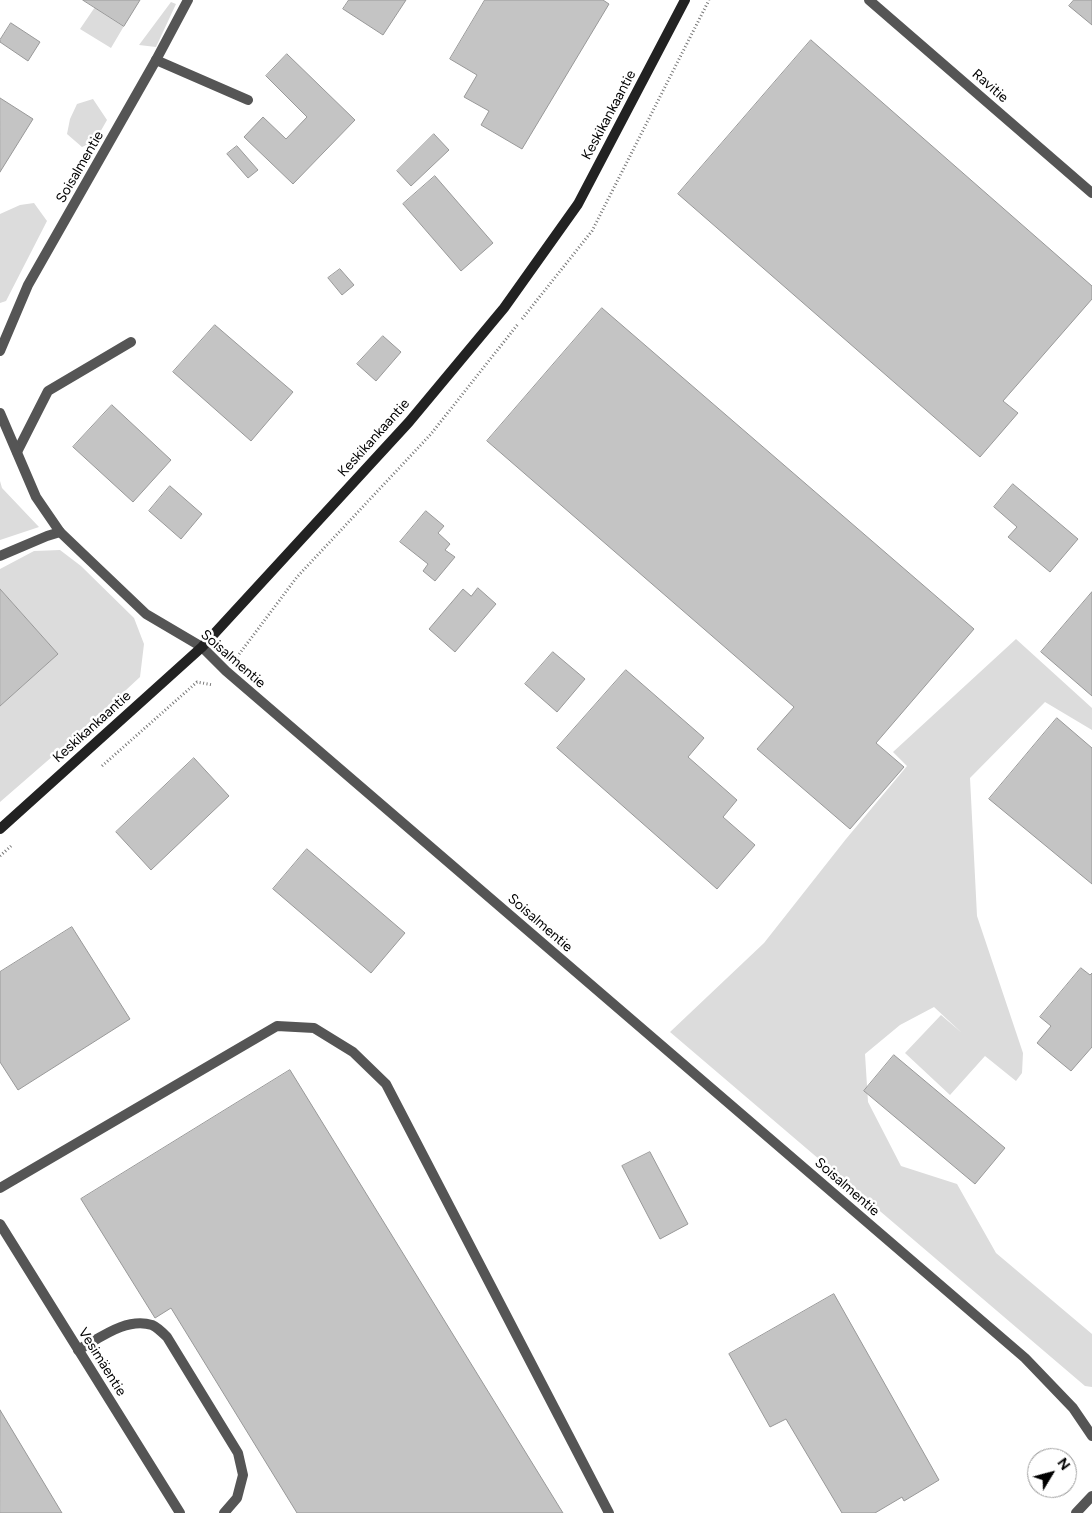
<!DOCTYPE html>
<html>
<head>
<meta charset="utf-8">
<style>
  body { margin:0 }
  #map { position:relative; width:1092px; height:1513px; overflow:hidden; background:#fff; font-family:Figtree,sans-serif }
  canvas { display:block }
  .north { position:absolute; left:1027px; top:1448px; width:50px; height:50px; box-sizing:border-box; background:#fff; border:1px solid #999; border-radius:50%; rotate:53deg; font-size:14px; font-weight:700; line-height:20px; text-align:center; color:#000 }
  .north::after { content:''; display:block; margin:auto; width:18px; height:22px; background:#000; clip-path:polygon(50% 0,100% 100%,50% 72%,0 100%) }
</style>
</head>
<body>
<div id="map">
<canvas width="1092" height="1513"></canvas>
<div class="north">N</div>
</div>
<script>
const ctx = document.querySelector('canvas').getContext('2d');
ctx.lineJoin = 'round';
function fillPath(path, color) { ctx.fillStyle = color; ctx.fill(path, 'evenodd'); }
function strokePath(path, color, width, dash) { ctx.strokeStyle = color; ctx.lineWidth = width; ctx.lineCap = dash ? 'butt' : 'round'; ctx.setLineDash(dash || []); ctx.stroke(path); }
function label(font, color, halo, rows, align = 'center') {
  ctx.font = font + ' Figtree,sans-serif'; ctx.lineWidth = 5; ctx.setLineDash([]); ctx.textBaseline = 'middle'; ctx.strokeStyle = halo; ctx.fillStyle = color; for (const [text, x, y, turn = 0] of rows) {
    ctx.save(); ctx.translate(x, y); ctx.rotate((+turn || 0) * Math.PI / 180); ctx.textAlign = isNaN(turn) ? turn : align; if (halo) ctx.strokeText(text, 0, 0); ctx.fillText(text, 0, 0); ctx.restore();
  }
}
fillPath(new Path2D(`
  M171 2 176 4 156 47 139 45Z
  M95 7 124 26 111 48 80 29Z
  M93 99 107 120 95 141 82 147 67 134 70 119 77 104Z
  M34 203 47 221 6 301 0 303V214L20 205Z
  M0 481 2 488 39 527 0 540Z
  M60 550 81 566 134 618 144 644 140 677 84 729 0 802V706L58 654 0 589V569L34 551Z
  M1016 639 1092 708V730L1045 702 970 778 977 916 1023 1053 1022 1073 1016 1081 985 1056 950 1095 905 1053 941 1015 962 1033 934 1007 900 1025 865 1054 868 1102 901 1166 957 1184 996 1253 1092 1334V1387L1085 1386 670 1032 764 943 846 839 907 766 893 752Z`), '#dcdcdc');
const building = new Path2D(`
  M83 0H140L124 26Z
  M349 0H406L383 35 343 9Z
  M485 0H603L609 4 522 149 481 125 489 111 464 97 477 75 450 59Z
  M1074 0H1092V25L1069 6Z
  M11 23 40 42 28 61 0 42V40Z
  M811 40 1092 286V299L1003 401 1018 413 980 457 678 194Z
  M287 54 355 120 293 184 244 137 263 117 286 139 307 117 266 76Z
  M0 98 33 119 0 172Z
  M434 134 449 150 411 186 397 171Z
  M237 146 258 170 248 178 227 154Z
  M435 176 493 243 461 271 403 204Z
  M340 269 354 285 342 295 328 278Z
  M602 308 974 629 876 743 904 767 850 829 757 749 794 707 487 441Z
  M215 325 293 392 251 441 173 372Z
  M383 336 401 352 376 381 357 364Z
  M112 405 171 460 133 502 73 447Z
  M1013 484 1078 539 1050 572 1008 537 1017 527 994 507Z
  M170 486 202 514 181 539 149 511Z
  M426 511 444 526 438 533 450 544 445 550 455 557 435 581 423 571 428 564 400 542Z
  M478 588 496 604 455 652 429 629 463 589 471 596Z
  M0 589 58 654 0 706Z
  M1092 592V696L1041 652Z
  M553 652 585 679 557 712 525 684Z
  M626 670 704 738 688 757 737 800 723 817 755 845 717 889 557 748Z
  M1057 718 1092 748V884L989 799Z
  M194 758 229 796 151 870 116 832Z
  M307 849 405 933 371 973 273 889Z
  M72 927 130 1019 18 1090 0 1062V972Z
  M1081 968 1090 975 1092 973V1047L1071 1071 1037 1043 1051 1026 1040 1017Z
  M894 1055 1005 1148 975 1184 864 1091Z
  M290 1070 563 1513H297L171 1308 155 1318 81 1199Z
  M650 1152 688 1224 660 1239 622 1166Z
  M834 1294 939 1480 904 1501 902 1497 875 1513H842L786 1419 770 1427 729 1354Z
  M0 1410 62 1513H0Z`);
fillPath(building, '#c4c4c4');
strokePath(building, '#999', 1);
strokePath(new Path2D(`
  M522 319 592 231 709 0
  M237 657 297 577 431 434 518 324
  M102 766 197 682 213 685
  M0 856 11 846`), '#777', 3, [1, 2.5]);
strokePath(new Path2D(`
  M156 60 248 100
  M17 452 48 391 131 342
  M0 556 47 536 60 532
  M0 1188 277 1026 314 1028 353 1052 386 1084 609 1513
  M78 1350C100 1338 126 1317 152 1325 157 1327 163 1333 167 1337L238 1453 243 1475 237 1498 224 1513`), '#555', 10);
strokePath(new Path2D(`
  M869 0 1092 193
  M0 351 28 285 156 60 188 0
  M0 413 36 497 60 532 146 614 202 647 226 671 1025 1358 1073 1408 1092 1436
  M0 1224 180 1513
  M1076 1513 1092 1496`), '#555', 10);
strokePath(new Path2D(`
  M0 829 202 647 409 422 504 308 578 204 685 0`), '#222', 10);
label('14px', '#000', '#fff', [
  ["Ravitie",990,86,41],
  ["Keskikankaantie",609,115,-62],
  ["Soisalmentie",80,167,-60],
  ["Keskikankaantie",374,438,-48],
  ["Soisalmentie",233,659,41],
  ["Keskikankaantie",92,727,-42],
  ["Soisalmentie",540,923,41],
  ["Soisalmentie",847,1187,41],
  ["Vesimäentie",102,1362,58]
]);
</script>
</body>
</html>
